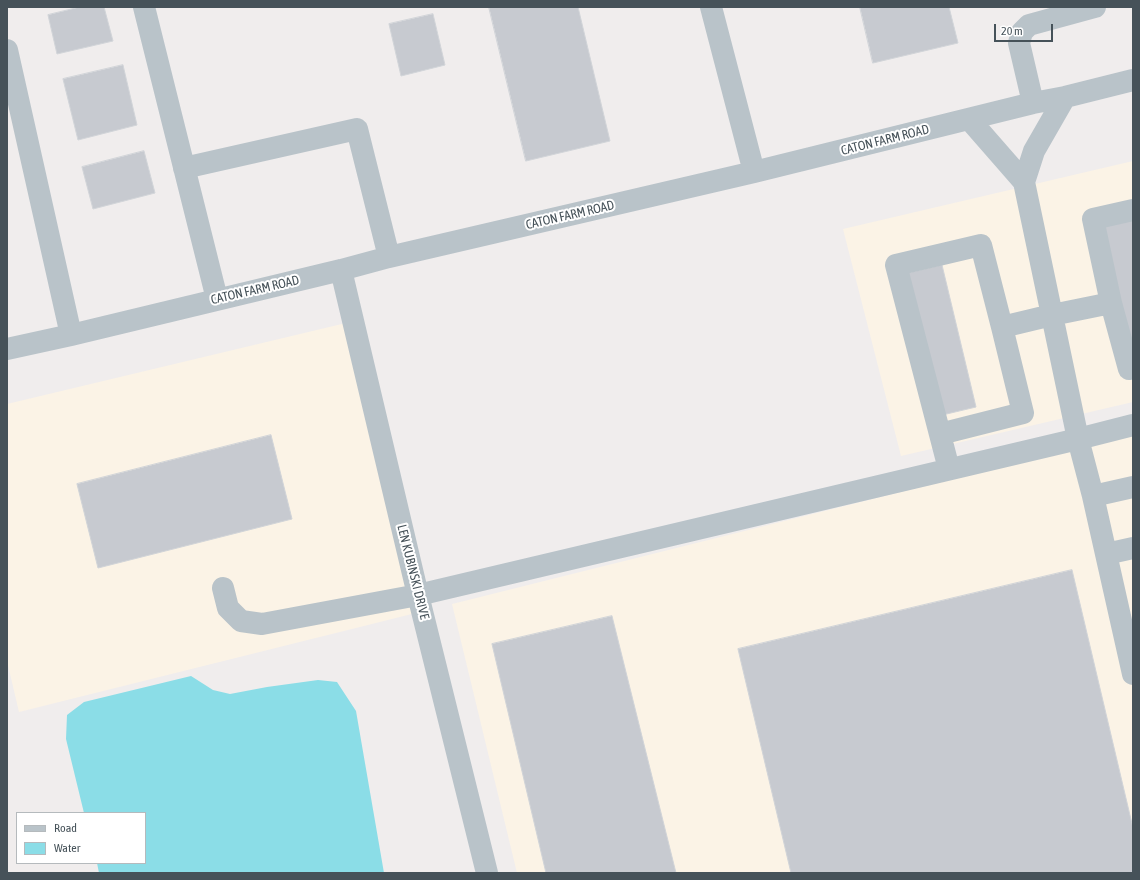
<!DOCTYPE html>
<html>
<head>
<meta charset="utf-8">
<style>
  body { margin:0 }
  #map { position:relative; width:1140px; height:880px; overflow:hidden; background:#f0eded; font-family:"Asap Condensed",sans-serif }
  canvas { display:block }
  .frame { position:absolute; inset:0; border:8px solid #465259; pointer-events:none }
  .legend { position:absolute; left:16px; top:812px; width:130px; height:52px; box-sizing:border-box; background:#fff; border:1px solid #b5babd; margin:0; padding:5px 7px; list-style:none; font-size:12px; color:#465259 }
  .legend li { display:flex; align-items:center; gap:8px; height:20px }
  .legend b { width:20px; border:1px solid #b5babd }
  .scale { position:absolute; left:994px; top:24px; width:59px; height:18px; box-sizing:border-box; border:2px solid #465259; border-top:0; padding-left:5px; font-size:12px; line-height:14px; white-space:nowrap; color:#465259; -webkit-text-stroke:3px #fff; paint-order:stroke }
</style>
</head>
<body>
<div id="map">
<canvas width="1140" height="880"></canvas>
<div class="frame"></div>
<ul class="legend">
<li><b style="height:5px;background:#b9c3c9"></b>Road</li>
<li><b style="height:11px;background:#8bdde7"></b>Water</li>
</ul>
<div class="scale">20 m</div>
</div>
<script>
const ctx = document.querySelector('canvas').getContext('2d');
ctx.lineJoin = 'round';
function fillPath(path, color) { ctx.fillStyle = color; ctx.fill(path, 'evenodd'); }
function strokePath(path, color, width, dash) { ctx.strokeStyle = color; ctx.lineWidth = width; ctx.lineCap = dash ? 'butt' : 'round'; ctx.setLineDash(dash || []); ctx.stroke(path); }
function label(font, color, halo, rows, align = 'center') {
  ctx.font = font + ' "Asap Condensed",sans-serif'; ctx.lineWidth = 4; ctx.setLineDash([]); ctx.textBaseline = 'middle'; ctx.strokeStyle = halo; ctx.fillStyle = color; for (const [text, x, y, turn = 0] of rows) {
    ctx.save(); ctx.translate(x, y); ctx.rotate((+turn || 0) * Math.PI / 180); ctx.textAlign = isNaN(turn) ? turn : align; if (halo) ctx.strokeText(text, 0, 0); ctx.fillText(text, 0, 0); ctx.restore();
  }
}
fillPath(new Path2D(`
  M1133 161V402L901 456 843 229Z
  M346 323 416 613 19 712 7 661V404Z
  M1133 434V873H517L452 604Z`), '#fbf3e6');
fillPath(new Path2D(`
  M191 676 213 690 230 694 267 687 318 680 337 682 356 711 384 873H99L97 863H145V813H84L66 739 67 715 84 702Z`), '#8bdde7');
const building = new Path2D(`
  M80 7H104L113 41 57 54 48 15Z
  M489 7H578L610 141 526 161Z
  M860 7H949L958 43 873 63Z
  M433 14 445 65 401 76 389 24Z
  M123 65 137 125 78 140 63 79Z
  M144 151 155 193 93 209 82 167Z
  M1133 219V350L1097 228Z
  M942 265 976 407 934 417 900 275Z
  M271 435 292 519 98 568 77 484Z
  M1072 570 1133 828V873H791L738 649Z
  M612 616 676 873H546L492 644Z`);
fillPath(building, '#c7cad0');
strokePath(building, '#d1d4d8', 1);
strokePath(new Path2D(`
  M144 7 217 299
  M711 7 754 172
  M7 50 71 335
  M1033 103 1019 43 1022 32 1029 25 1095 7
  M969 119 1024 182 1034 151 1065 97
  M184 168 357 129 389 257
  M1024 182 1078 439 1093 496 1133 674
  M341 270 418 595 487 873
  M1111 303 1129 369 1133 368
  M7 349 71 335 341 270 389 257 754 172 1033 103 1065 97 1133 80
  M940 434 1023 413 1002 327
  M949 469 896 265 981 245 1002 327 1052 315 1111 303 1093 219 1133 210
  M1093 496 1133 487
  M1106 554 1133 548
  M223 588 228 608 241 621 262 624 418 595 1078 439 1133 425`), '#b9c3c9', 22);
label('13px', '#465259', '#fff', [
  ["CATON FARM ROAD",885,140,-14],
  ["CATON FARM ROAD",570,215,-13],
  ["CATON FARM ROAD",255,290,-13],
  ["LEN KUBINSKI DRIVE",413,572,76]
]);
</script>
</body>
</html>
